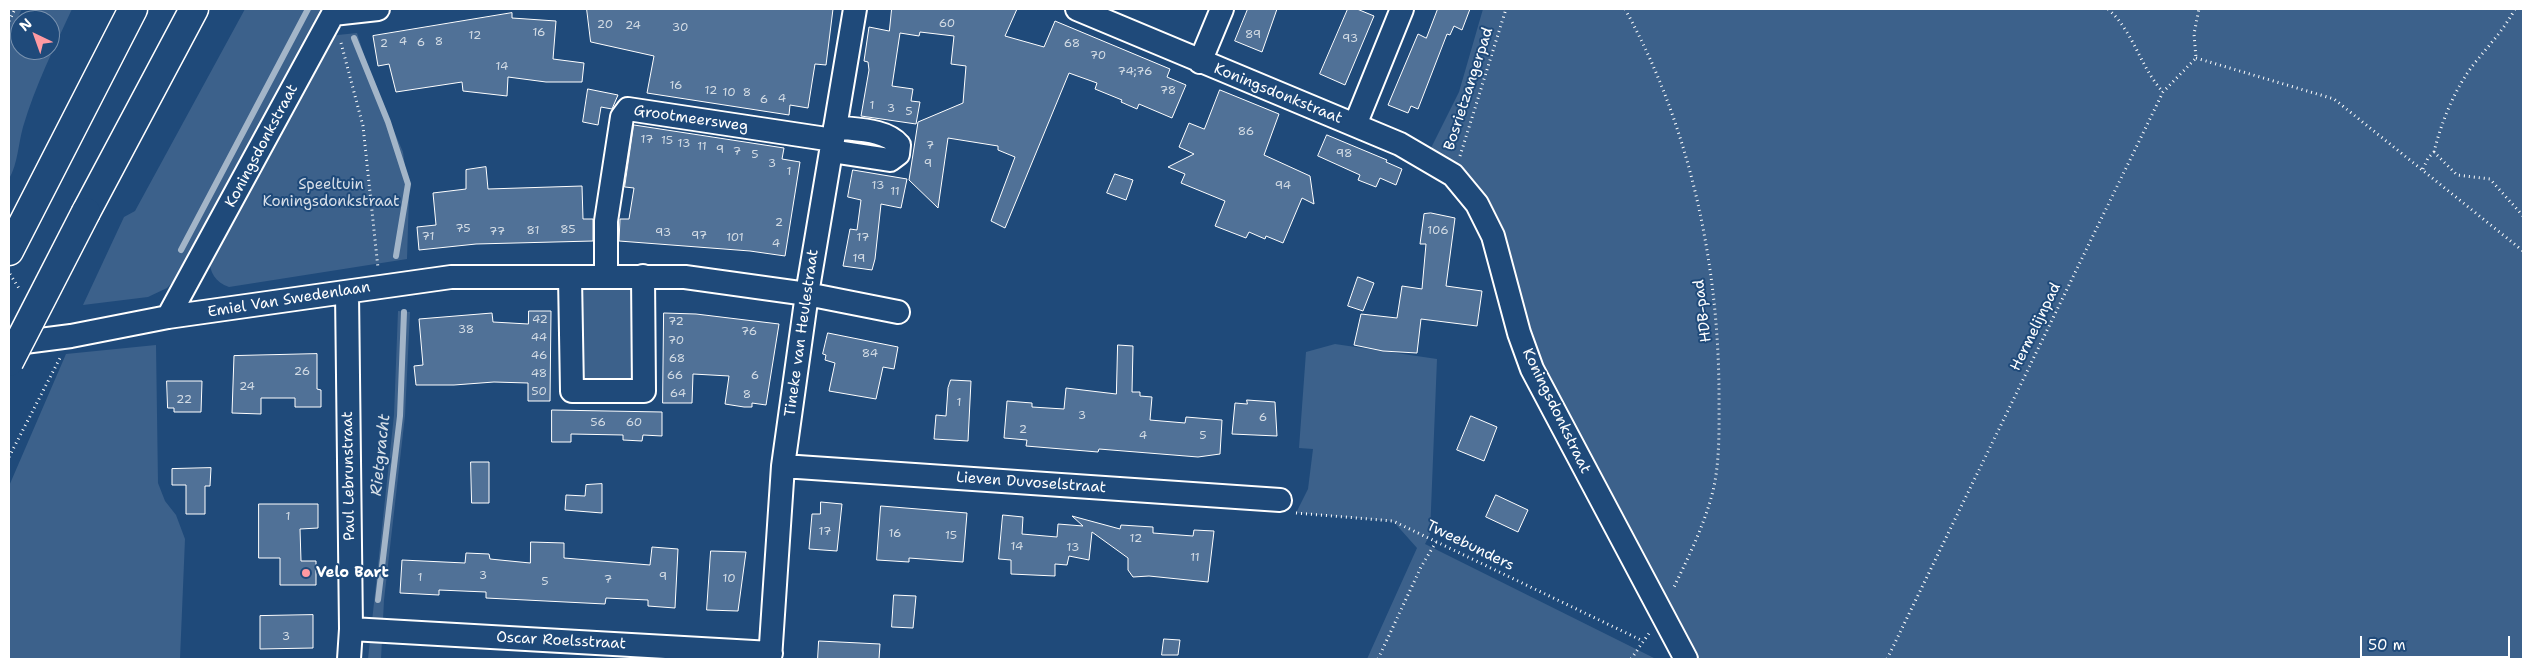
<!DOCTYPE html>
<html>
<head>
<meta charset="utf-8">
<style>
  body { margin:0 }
  #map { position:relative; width:2532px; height:668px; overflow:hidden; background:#1f4a7a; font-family:"Shantell Sans",sans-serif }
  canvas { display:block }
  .frame { position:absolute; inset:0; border:10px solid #fff; pointer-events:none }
  .north { position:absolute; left:10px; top:10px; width:50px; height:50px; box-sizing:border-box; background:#1f4a7a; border:1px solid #7992af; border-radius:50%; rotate:318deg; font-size:14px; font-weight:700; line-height:20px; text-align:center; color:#fff }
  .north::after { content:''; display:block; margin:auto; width:18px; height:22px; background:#ff9aa2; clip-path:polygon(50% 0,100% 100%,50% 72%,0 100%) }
  .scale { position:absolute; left:2360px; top:636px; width:150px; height:22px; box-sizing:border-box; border:2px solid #fff; border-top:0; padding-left:6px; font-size:15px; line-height:18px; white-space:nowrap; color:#fff; -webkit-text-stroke:4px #1f4a7a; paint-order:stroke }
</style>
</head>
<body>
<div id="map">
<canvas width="2532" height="668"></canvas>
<div class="frame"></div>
<div class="north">N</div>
<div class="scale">50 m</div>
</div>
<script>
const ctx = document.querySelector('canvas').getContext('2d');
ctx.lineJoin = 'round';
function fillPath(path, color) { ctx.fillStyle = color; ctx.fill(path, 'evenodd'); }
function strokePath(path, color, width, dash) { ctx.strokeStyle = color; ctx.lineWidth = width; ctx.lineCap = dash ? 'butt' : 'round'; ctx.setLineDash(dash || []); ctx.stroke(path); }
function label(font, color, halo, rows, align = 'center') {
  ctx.font = font + ' "Shantell Sans",sans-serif'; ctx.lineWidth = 4; ctx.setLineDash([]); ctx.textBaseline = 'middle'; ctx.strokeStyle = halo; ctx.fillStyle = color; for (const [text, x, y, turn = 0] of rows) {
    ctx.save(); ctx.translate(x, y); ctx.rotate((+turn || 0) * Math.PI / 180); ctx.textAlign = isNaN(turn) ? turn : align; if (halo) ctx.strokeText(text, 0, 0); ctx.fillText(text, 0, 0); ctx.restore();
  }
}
fillPath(new Path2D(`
  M9 9H22L18 17 26 18 33 9H72C54 48 35 86 23 127 18 145 18 163 9 179ZM20 20H50V50H20Z
  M245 9H328L189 265 167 288 148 297 83 305 124 217 135 211Z
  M1483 9H2523V659H1694L1540 365 1501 232 1430 150 1459 92Z
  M357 33 372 80 403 152 409 195 407 259 229 287C215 282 210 273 209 258L328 36Z
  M584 285H632L634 380 581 382 579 289Z
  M398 311 410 312 405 416 384 600 381 659H368L394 415Z
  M1335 344 1437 359 1430 534 1425 544 1656 659H1367L1417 548 1393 521 1296 513 1308 489 1313 449 1299 448 1306 352Z
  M156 345 158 483 165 501 176 515 185 539 180 659H9V486L66 354Z`), '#3c618b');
strokePath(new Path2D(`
  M354 38 388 122 408 184 396 256
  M181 250 308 9
  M378 600 400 416 404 312`), '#a3b5c8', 6);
const building = new Path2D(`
  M587 9H833L826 65 815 64 808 108 790 105 789 115 647 93 654 56 591 42Z
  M892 9H1017L1005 36 1044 47 1055 21 1170 69 1167 77 1186 85 1172 118 1139 104 1137 109 1121 102 1122 100 1095 89 1097 83 1069 73 1005 228 991 221 1015 157 998 150V146L948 138 938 208 909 180 918 122 963 103 966 66 951 64 954 36 920 32 919 36 900 33 892 86 913 89 911 101 920 102 916 124 861 116 869 70 868 62 864 61 869 27 889 31Z
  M1248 9H1277L1262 52 1235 41Z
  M1348 9H1357L1374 16 1345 85 1320 74Z
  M1438 9H1470L1462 30 1454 26 1450 35 1447 34 1418 109 1411 106 1408 113 1388 105 1418 34 1426 38Z
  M512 13V18L556 21 553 59 584 63 582 82H546L508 77 507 96 463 91 462 82 396 92 389 64 378 66 373 36Z
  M588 89 618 95 612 109 601 107 598 125 583 122Z
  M1220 90 1279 114 1264 155 1310 176 1314 204 1302 198 1283 243 1266 236 1265 239 1249 232 1246 238 1215 226 1225 201 1181 183 1185 174 1168 167 1194 154 1179 147 1189 123 1204 129Z
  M634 125 784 148 782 159 800 162 785 256 750 251 619 241 620 219H629L634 188 625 187Z
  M1327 135 1387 160 1386 162 1402 169 1396 185 1380 178 1376 187 1358 180 1360 175 1318 156Z
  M486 167 488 189 582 186 583 219H593V241L476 244 419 250 417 227 436 225 433 193 466 189V170Z
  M853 170 907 179 901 208 881 204 875 259 872 270 843 266 850 229 857 230 861 200 848 197Z
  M1115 174 1133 180 1126 200 1107 193Z
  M1431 213 1455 218 1446 286 1482 291 1477 326 1421 319 1417 353 1383 351 1354 345 1361 314 1397 318 1402 286 1422 289 1426 244H1420L1424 214Z
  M1358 277 1374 283 1363 311 1348 306Z
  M529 311H551L550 401H528V383L494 382 454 385H416L414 366 423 365 419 319 492 313 493 322 528 324Z
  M664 313 696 314 779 324 766 405 752 403V407H744L725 404 729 376 693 374 692 403H663Z
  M828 333 898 347 894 369 883 367 876 399 829 391 835 363 825 360 826 355 823 354Z
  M1118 345 1133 346 1132 392H1140V396L1152 397 1150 420 1185 423 1186 417 1222 420 1220 454 1198 457 1099 449 1098 452 1026 446 1027 440 1004 438 1007 401 1032 403V407L1064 409 1066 388 1116 394Z
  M317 354V389L321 390V407H295V398H261V414L232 413 234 356Z
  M951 380 971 381 968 441 934 439 936 415 946 416 948 388Z
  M167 381H202L201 412H174V408H168Z
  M1247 400 1275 402 1277 436 1232 434 1235 403 1247 404Z
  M552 410 662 412V436L643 435 642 441 623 440V435L571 434V442H552Z
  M1471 416 1497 427 1484 461 1457 450Z
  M471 462H489V503H472Z
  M211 468 210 486H205V514H186V485H172V469Z
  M602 484V513L565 510 566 495 585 496 586 485Z
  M1496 495 1528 510 1518 532 1486 517Z
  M821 502 842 504 837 551 809 549 812 514H820Z
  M259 504H318V528L300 529 301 561H316V585H280V558H259Z
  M881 506 967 513 963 562 909 558V562L877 560Z
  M1003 515 1023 517 1022 534 1057 537 1058 524 1083 526 1072 516 1120 529 1121 525 1153 527V533L1193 536 1194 530 1214 531 1208 582 1149 576 1133 577 1128 570V558L1092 532 1089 560 1069 556 1067 565 1055 564V576L1011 574V560L999 559Z
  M531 542 564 543V558L650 565 652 547 678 549 675 608 648 606V600L606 598 605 604 486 598V592L439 590V595L400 593 402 560 465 563 466 553 489 554 490 559 530 563Z
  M711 551 746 552 738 611 707 610Z
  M894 595 916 596 913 628 892 627Z
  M313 615V648L260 649V616Z
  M1164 639 1180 640 1178 655H1162Z
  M819 641 880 644 879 659H818Z`);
fillPath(building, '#507197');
strokePath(building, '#fff', 1);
const minor = new Path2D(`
  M1077 9 1400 144 1453 175 1477 204 1493 236 1519 333 1532 369 1686 659
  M1200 62 1222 9
  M1355 125 1402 9
  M831 151 890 160 898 154 899 145C886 129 855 130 835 127
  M570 277 572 391H644L643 276
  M606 277V221L622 117 628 109 833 140
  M347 292 351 629 349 659
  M168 317 333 14 378 9
  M9 344 71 336 168 317 451 277H685L807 294 898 312
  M783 466 1280 500
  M351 629 771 653
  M770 659 783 466 807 294 855 9`);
const highway = new Path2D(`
  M86 212 194 9
  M9 251 133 9`);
strokePath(minor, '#fff', 26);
strokePath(highway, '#fff', 31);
strokePath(new Path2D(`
  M1625 9C1690 126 1719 264 1719 397 1719 428 1720 461 1713 491 1704 526 1688 558 1673 589
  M2108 9C2134 32 2140 67 2163 92
  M9 21 15 9
  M341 43 363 126 378 268
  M2196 58 2334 99 2523 251
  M2434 152C2441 123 2455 88 2474 64 2489 45 2503 31 2515 9
  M1460 156 1506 9
  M2423 169 2428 158 2434 152 2457 175 2490 179 2523 216
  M10 274 20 290
  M9 457 60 358
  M1296 513 1393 521 1643 641
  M1378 659 1421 567 1436 542
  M1631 659 1650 632
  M1887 659 2163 92 2196 58 2194 34 2199 9`), '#fff', 3, [1, 4]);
strokePath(minor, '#1f4a7a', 22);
strokePath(highway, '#1f4a7a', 28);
const highwayBridge = new Path2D(`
  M9 362 86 212`);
strokePath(highwayBridge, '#fff', 31, []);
strokePath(highwayBridge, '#1f4a7a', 28);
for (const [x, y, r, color] of [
  [306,573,5,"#ff9aa2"]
]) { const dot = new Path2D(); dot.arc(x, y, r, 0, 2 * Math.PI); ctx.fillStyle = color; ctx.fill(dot); strokePath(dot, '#1f4a7a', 2); }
label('12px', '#d3dce5', null, [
  ["60",947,24],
  ["20",605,25],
  ["24",633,26],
  ["30",680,28],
  ["16",539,33],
  ["89",1253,35],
  ["12",475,36],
  ["93",1350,39],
  ["4",403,42],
  ["8",439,42],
  ["6",421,43],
  ["2",384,44],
  ["68",1072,44],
  ["70",1098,56],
  ["14",502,67],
  ["74;76",1135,72],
  ["16",676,86],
  ["12",711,91],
  ["78",1168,91],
  ["10",729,93],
  ["8",747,93],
  ["4",782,99],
  ["6",764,100],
  ["1",872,106],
  ["3",891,109],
  ["5",909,112],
  ["86",1246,132],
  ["17",647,140],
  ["15",667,141],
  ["13",684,144],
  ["7",930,146],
  ["11",702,147],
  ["9",720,150],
  ["7",737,152],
  ["98",1344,154],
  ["5",755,155],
  ["3",772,164],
  ["9",928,164],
  ["1",789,172],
  ["13",878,186],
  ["94",1283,186],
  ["11",895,192],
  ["2",779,223],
  ["75",463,229],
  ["85",568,230],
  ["81",533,231],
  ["106",1438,231],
  ["77",497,232],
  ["93",663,233],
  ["97",699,236],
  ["71",428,237],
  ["101",735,238],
  ["17",863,238],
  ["4",776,244],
  ["19",859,259],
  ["42",540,320],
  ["72",676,322],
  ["38",466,330],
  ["76",749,332],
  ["44",539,338],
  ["70",676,341],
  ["84",870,354],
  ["46",539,356],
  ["68",677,359],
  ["26",302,372],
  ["48",539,374],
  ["66",675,376],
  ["6",755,376],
  ["24",247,387],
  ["50",539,392],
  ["64",678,394],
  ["8",747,395],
  ["22",184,400],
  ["1",959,403],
  ["3",1082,416],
  ["6",1263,418],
  ["56",598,423],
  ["60",634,423],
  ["2",1023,430],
  ["4",1143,436],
  ["5",1203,436],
  ["1",288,517],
  ["17",825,532],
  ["16",895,534],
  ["15",951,536],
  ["12",1136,539],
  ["14",1017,547],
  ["13",1073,548],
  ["11",1195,558],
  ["3",483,576],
  ["9",663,577],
  ["1",420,578],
  ["10",729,579],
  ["7",608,580],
  ["5",545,582],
  ["3",286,637]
]);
label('15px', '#fff', '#1f4a7a', [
  ["Bosrietzangerpad",1469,89,-72],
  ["Koningsdonkstraat",1278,94,22],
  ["Grootmeersweg",691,119,8],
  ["Koningsdonkstraat",262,146,-62],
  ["Emiel Van Swedenlaan",289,300,-9],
  ["HDB-pad",1703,311,-97],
  ["Hermelijnpad",2036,327,-64],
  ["Tineke van Heulestraat",802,333,-82],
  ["Koningsdonkstraat",1556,411,64],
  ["Paul Lebrunstraat",349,476,-91],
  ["Lieven Duvoselstraat",1031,483,4],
  ["Tweebunders",1470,546,26],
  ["Oscar Roelsstraat",561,641,3]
]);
label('15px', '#d8dfe8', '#1f4a7a', [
  ["Speeltuin",331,185],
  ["Koningsdonkstraat",331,202]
]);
label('bold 15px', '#fff', '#1f4a7a', [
  ["Velo Bart",316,573]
], 'left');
label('italic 16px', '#d8e0e8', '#1f4a7a', [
  ["Rietgracht",381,455,-84]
]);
</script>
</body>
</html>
